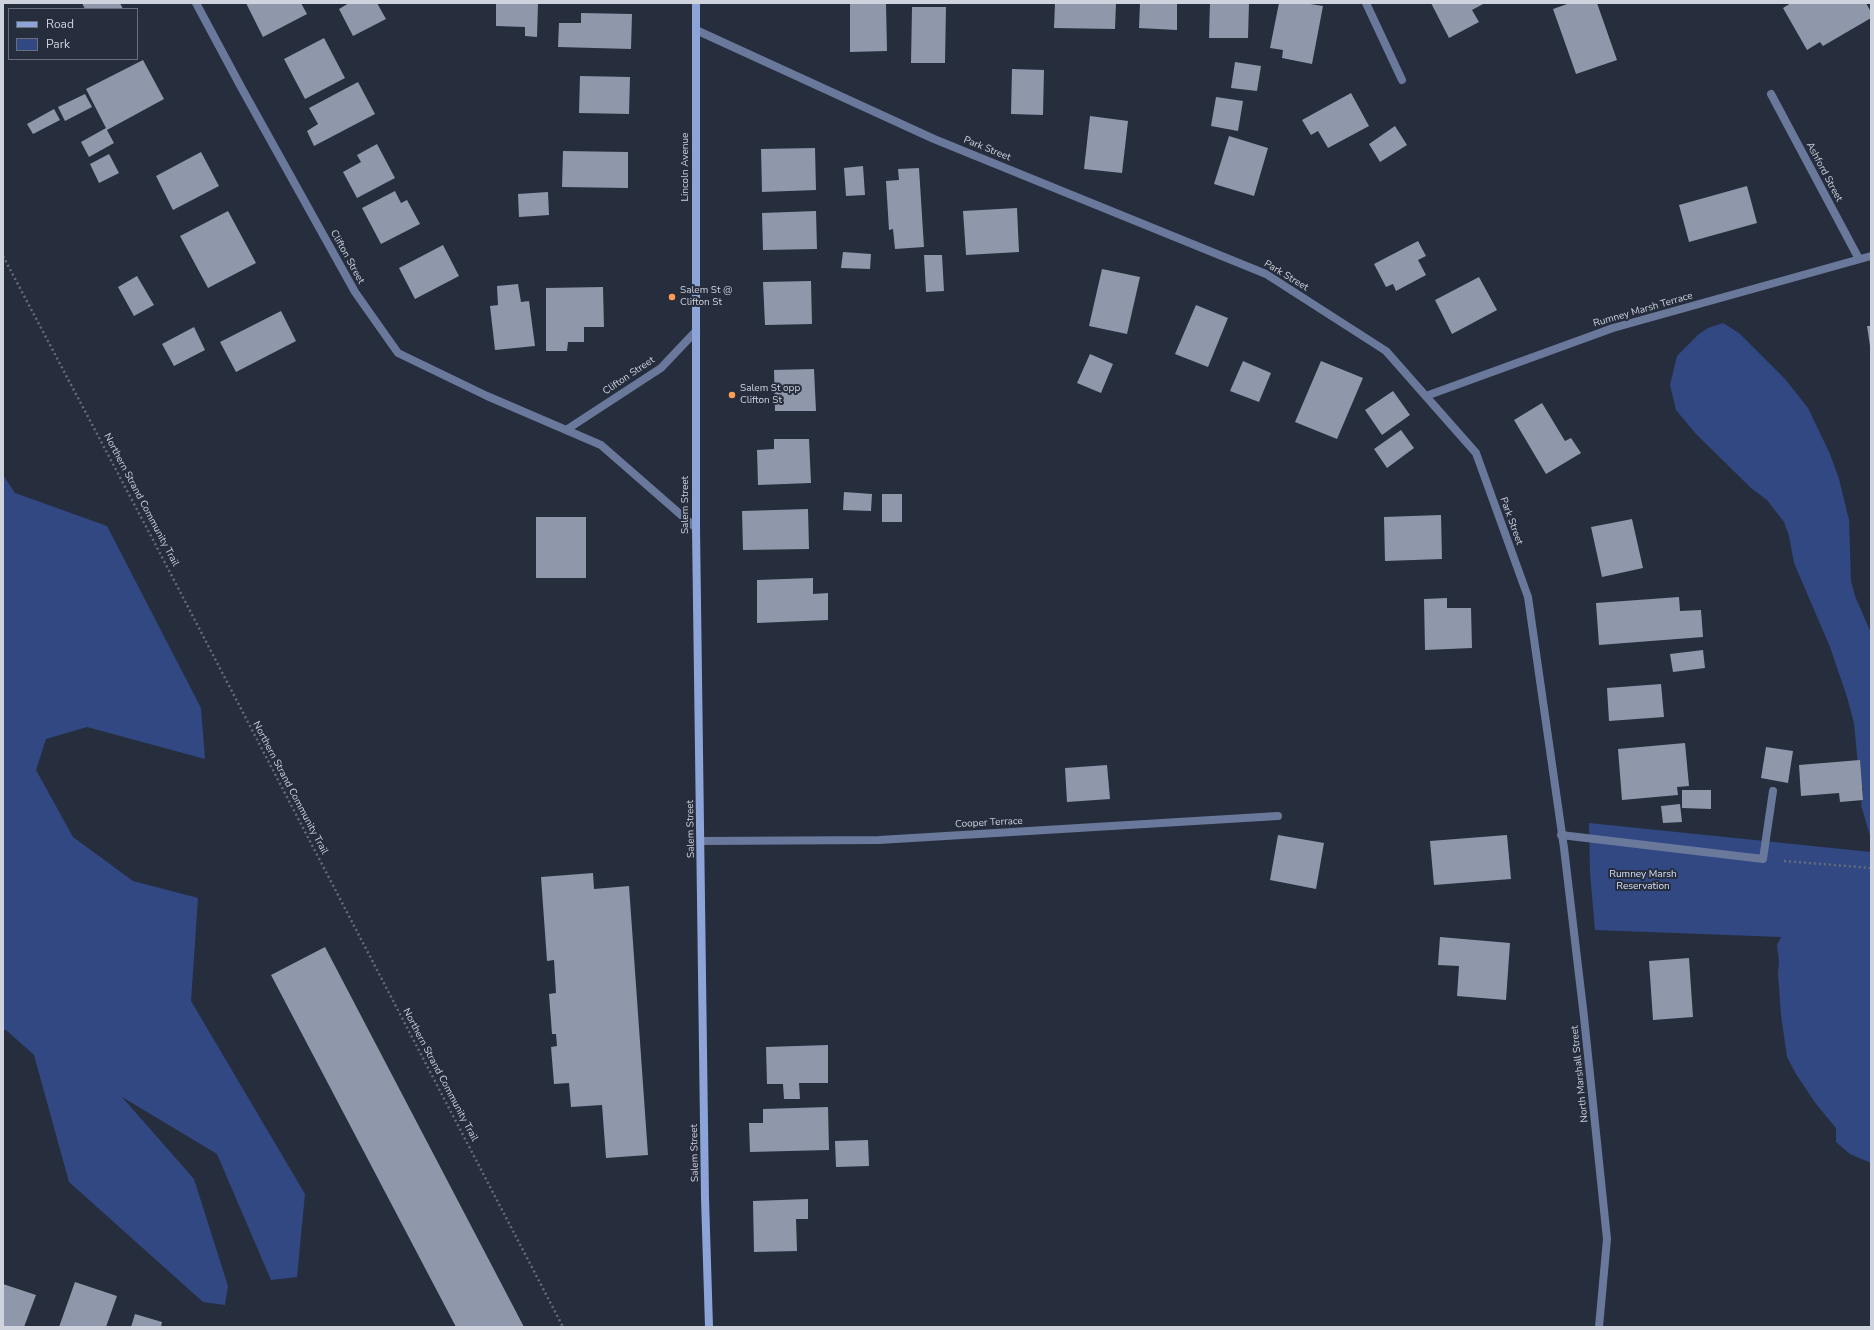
<!DOCTYPE html>
<html>
<head>
<meta charset="utf-8">
<style>
  body { margin:0 }
  #map { position:relative; width:1874px; height:1330px; overflow:hidden; background:#262d3d; font-family:"Nunito Sans",sans-serif }
  canvas { display:block }
  .frame { position:absolute; inset:0; border:4px solid #ced3dd; pointer-events:none }
  .legend { position:absolute; left:8px; top:8px; width:130px; height:52px; box-sizing:border-box; background:#262d3d; border:1px solid #696f7d; margin:0; padding:5px 7px; list-style:none; font-size:12px; color:#ced3dd }
  .legend li { display:flex; align-items:center; gap:8px; height:20px }
  .legend b { width:20px; border:1px solid #696f7d }
</style>
</head>
<body>
<div id="map">
<canvas width="1874" height="1330"></canvas>
<div class="frame"></div>
<ul class="legend">
<li><b style="height:5px;background:#8da4d9"></b>Road</li>
<li><b style="height:11px;background:#314883"></b>Park</li>
</ul>
</div>
<script>
const ctx = document.querySelector('canvas').getContext('2d');
ctx.lineJoin = 'round';
function fillPath(path, color) { ctx.fillStyle = color; ctx.fill(path, 'evenodd'); }
function strokePath(path, color, width, dash) { ctx.strokeStyle = color; ctx.lineWidth = width; ctx.lineCap = dash ? 'butt' : 'round'; ctx.setLineDash(dash || []); ctx.stroke(path); }
function label(font, color, halo, rows, align = 'center') {
  ctx.font = font + ' "Nunito Sans",sans-serif'; ctx.lineWidth = 4; ctx.setLineDash([]); ctx.textBaseline = 'middle'; ctx.strokeStyle = halo; ctx.fillStyle = color; for (const [text, x, y, turn = 0] of rows) {
    ctx.save(); ctx.translate(x, y); ctx.rotate((+turn || 0) * Math.PI / 180); ctx.textAlign = isNaN(turn) ? turn : align; if (halo) ctx.strokeText(text, 0, 0); ctx.fillText(text, 0, 0); ctx.restore();
  }
}
fillPath(new Path2D(`
  M1723 323 1739 333 1785 379 1808 408 1830 454 1839 479 1849 520 1851 581 1855 596 1871 633V839L1861 805 1863 788 1860 787 1854 723 1847 697 1830 647 1794 563 1789 536 1784 522 1767 500 1751 488 1696 434 1676 410 1670 385 1677 356 1699 334 1708 328Z
  M3 475 15 493 107 526 201 708 205 759 87 727 46 739 36 770 73 837 133 881 198 898 191 1001 305 1194 297 1277 271 1280 217 1154 122 1097 194 1179 228 1286 225 1305 203 1302 69 1182 34 1055 6 1030H3Z
  M1589 823 1871 852V1163L1850 1154 1836 1142V1128L1816 1104 1796 1074 1787 1057 1781 1015 1778 974 1779 962 1777 945 1781 937 1595 930 1590 873Z`), '#314883');
fillPath(new Path2D(`
  M82 3H120L123 9H85Z
  M246 3H301L307 14 263 37Z
  M349 3H377L386 19 353 36 339 9Z
  M496 3H538L537 37 525 36V27L496 26Z
  M850 3H886L887 51 850 52Z
  M1055 3H1116L1115 29 1054 28Z
  M1140 3H1177V30L1139 28Z
  M1210 3H1249L1248 38H1209Z
  M1279 3H1304L1323 6 1312 64 1282 58 1283 50 1270 48Z
  M1431 3H1485L1472 10 1479 22 1449 38Z
  M1570 3H1597L1617 60 1576 74 1553 9Z
  M1791 3H1866L1871 12V18L1823 46 1820 42 1807 50 1783 8Z
  M912 7H946L945 63H911Z
  M581 13 632 14 631 49 558 47 559 23H581Z
  M324 38 345 78 305 99 284 59Z
  M143 60 164 99 107 130 114 143 89 157 81 142 106 128 86 89Z
  M1235 62 1261 66 1257 91 1231 88Z
  M1012 69 1044 70 1043 115 1011 114Z
  M580 76 630 77 629 114 579 113Z
  M358 82 375 114 314 146 307 131 318 124 309 108Z
  M1351 93 1369 126 1328 148 1318 131 1311 135 1302 120Z
  M85 94 92 107 65 121 58 107Z
  M1216 97 1243 101 1238 131 1211 126Z
  M54 109 60 120 33 134 27 124Z
  M1090 116 1128 121 1122 173 1084 169Z
  M1395 126 1407 145 1380 162 1369 144Z
  M1229 136 1268 148 1254 196 1214 184Z
  M377 144 395 178 357 198 343 172 361 162 357 155Z
  M815 148 816 190 762 192 761 149Z
  M563 151 628 152V188L562 187Z
  M201 152 219 186 173 210 156 176Z
  M109 154 119 173 99 183 90 164Z
  M863 166 865 195 846 196 844 168Z
  M919 168 924 247 895 249 893 229 889 230 886 181 899 180 898 169Z
  M1747 186 1757 223 1689 242 1679 205Z
  M395 191 401 203 407 200 420 224 381 244 362 208Z
  M548 192 549 215 519 217 518 194Z
  M1017 208 1019 252 966 255 963 211Z
  M228 211 256 263 208 288 180 236Z
  M816 211 817 249 763 250 762 213Z
  M1418 241 1426 256 1418 260 1426 275 1396 291 1393 284 1386 287 1374 264Z
  M443 245 459 276 415 299 399 268Z
  M843 252 871 254 870 269 841 268Z
  M924 255H942L944 291 926 292Z
  M1102 269 1140 277 1127 334 1089 326Z
  M137 276 154 305 134 316 118 287Z
  M1479 277 1497 310 1452 334 1435 300Z
  M811 281 812 324 765 325 763 282Z
  M518 284 521 302 529 301 535 346 495 350 490 306 498 305 497 286Z
  M603 287 604 327H584V342H568L567 351H546V288Z
  M1196 305 1228 318 1208 367 1175 354Z
  M281 311 296 341 236 372 220 342Z
  M1867 326H1871V346H1870Z
  M194 327 205 350 174 366 162 344Z
  M1090 354 1113 364 1101 393 1077 383Z
  M1243 361 1271 373 1259 402 1230 391Z
  M1321 361 1363 378 1337 439 1295 422Z
  M814 369 816 411H775L774 370Z
  M1393 391 1410 415 1382 435 1365 410Z
  M1542 403 1565 441 1571 438 1581 453 1546 474 1514 420Z
  M1401 430 1414 448 1387 468 1374 449Z
  M774 439H809L811 483 758 485 757 450 774 449Z
  M844 492 872 494 871 511 843 510Z
  M882 494H902V522H882Z
  M808 509 809 549 743 550 742 511Z
  M1441 515 1442 559 1385 561 1384 517Z
  M536 517H586V578H536Z
  M1632 519 1643 568 1602 577 1591 527Z
  M813 578V594L828 593V620L757 623V580Z
  M1679 597 1680 611 1701 610 1703 637 1599 645 1596 603Z
  M1447 598V608H1471L1472 648 1425 650 1424 599Z
  M1703 650 1705 668 1673 672 1670 654Z
  M1661 684 1664 717 1609 721 1607 688Z
  M1685 743 1689 786 1677 787 1678 795 1622 800 1618 749Z
  M1766 747 1793 751 1788 783 1761 778Z
  M1860 760 1863 800 1840 802 1839 793 1801 796 1799 765Z
  M1107 765 1110 799 1067 802 1065 768Z
  M1682 790H1711V809L1682 808Z
  M1680 804 1682 822 1663 823 1661 806Z
  M1278 835 1324 843 1316 889 1270 880Z
  M1507 835 1511 879 1434 885 1430 841Z
  M593 873 594 889 629 886 648 1155 606 1158 602 1105 571 1107 569 1083 554 1084 551 1047 557 1046 556 1034H552L549 994 556 993 554 960 547 961 541 877Z
  M1440 937 1510 943 1506 1000 1457 996 1459 966 1438 965Z
  M325 947 524 1327H456L271 975Z
  M1689 958 1693 1017 1653 1020 1649 961Z
  M828 1045V1083H799L800 1099H784L783 1084H767L766 1047Z
  M828 1107 829 1150 750 1152 749 1123H763V1109Z
  M868 1140 869 1166 836 1167 835 1141Z
  M808 1199V1219H796L797 1251 754 1252 753 1201Z
  M75 1282 117 1296 106 1327H59Z
  M3 1284 36 1295 24 1327H3Z
  M135 1314 162 1322 161 1327H131Z`), '#8f97ab');
strokePath(new Path2D(`
  M3 256 151 536 563 1327
  M1784 861 1871 868`), '#656b79', 2.5, [2, 3]);
strokePath(new Path2D(`
  M1561 835 1763 859 1773 791`), '#6a799b', 8);
strokePath(new Path2D(`
  M196 3 241 87 355 292 398 353 487 396 601 445 696 528
  M1366 3 1402 80
  M696 30 934 139 1266 274 1386 351 1476 453 1528 597 1564 848 1584 1017 1607 1239 1599 1327
  M1771 94 1859 259
  M1426 396 1613 328 1871 256
  M566 430 661 368 696 331
  M701 841 879 840 1278 816`), '#6a799b', 8);
strokePath(new Path2D(`
  M696 3V528L705 1198 709 1327`), '#8da4d9', 8);
for (const [x, y, r, color] of [
  [672,297,4,"#fc9d53"],
  [732,395,4,"#fc9d53"]
]) { const dot = new Path2D(); dot.arc(x, y, r, 0, 2 * Math.PI); ctx.fillStyle = color; ctx.fill(dot); strokePath(dot, '#262d3d', 1.5); }
label('10px', '#ced3dd', '#262d3d', [
  ["Park Street",987,149,22],
  ["Lincoln Avenue",686,167,-90],
  ["Ashford Street",1824,172,62],
  ["Clifton Street",347,257,61],
  ["Park Street",1286,276,31],
  ["Rumney Marsh Terrace",1643,310,-16],
  ["Clifton Street",629,376,-34],
  ["Northern Strand Community Trail",141,500,62],
  ["Salem Street",686,505,-90],
  ["Park Street",1511,521,70],
  ["Northern Strand Community Trail",290,788,62],
  ["Cooper Terrace",989,823,-3],
  ["Salem Street",691,829,-91],
  ["North Marshall Street",1580,1074,-96],
  ["Northern Strand Community Trail",440,1075,62],
  ["Salem Street",695,1153,-91]
]);
label('10px', '#ced3dd', '#262d3d', [
  ["Salem St @",680,291],
  ["Clifton St",680,303],
  ["Salem St opp",740,389],
  ["Clifton St",740,401]
], 'left');
label('10px', '#d7e0f5', '#262d3d', [
  ["Rumney Marsh",1643,875],
  ["Reservation",1643,887]
]);
</script>
</body>
</html>
